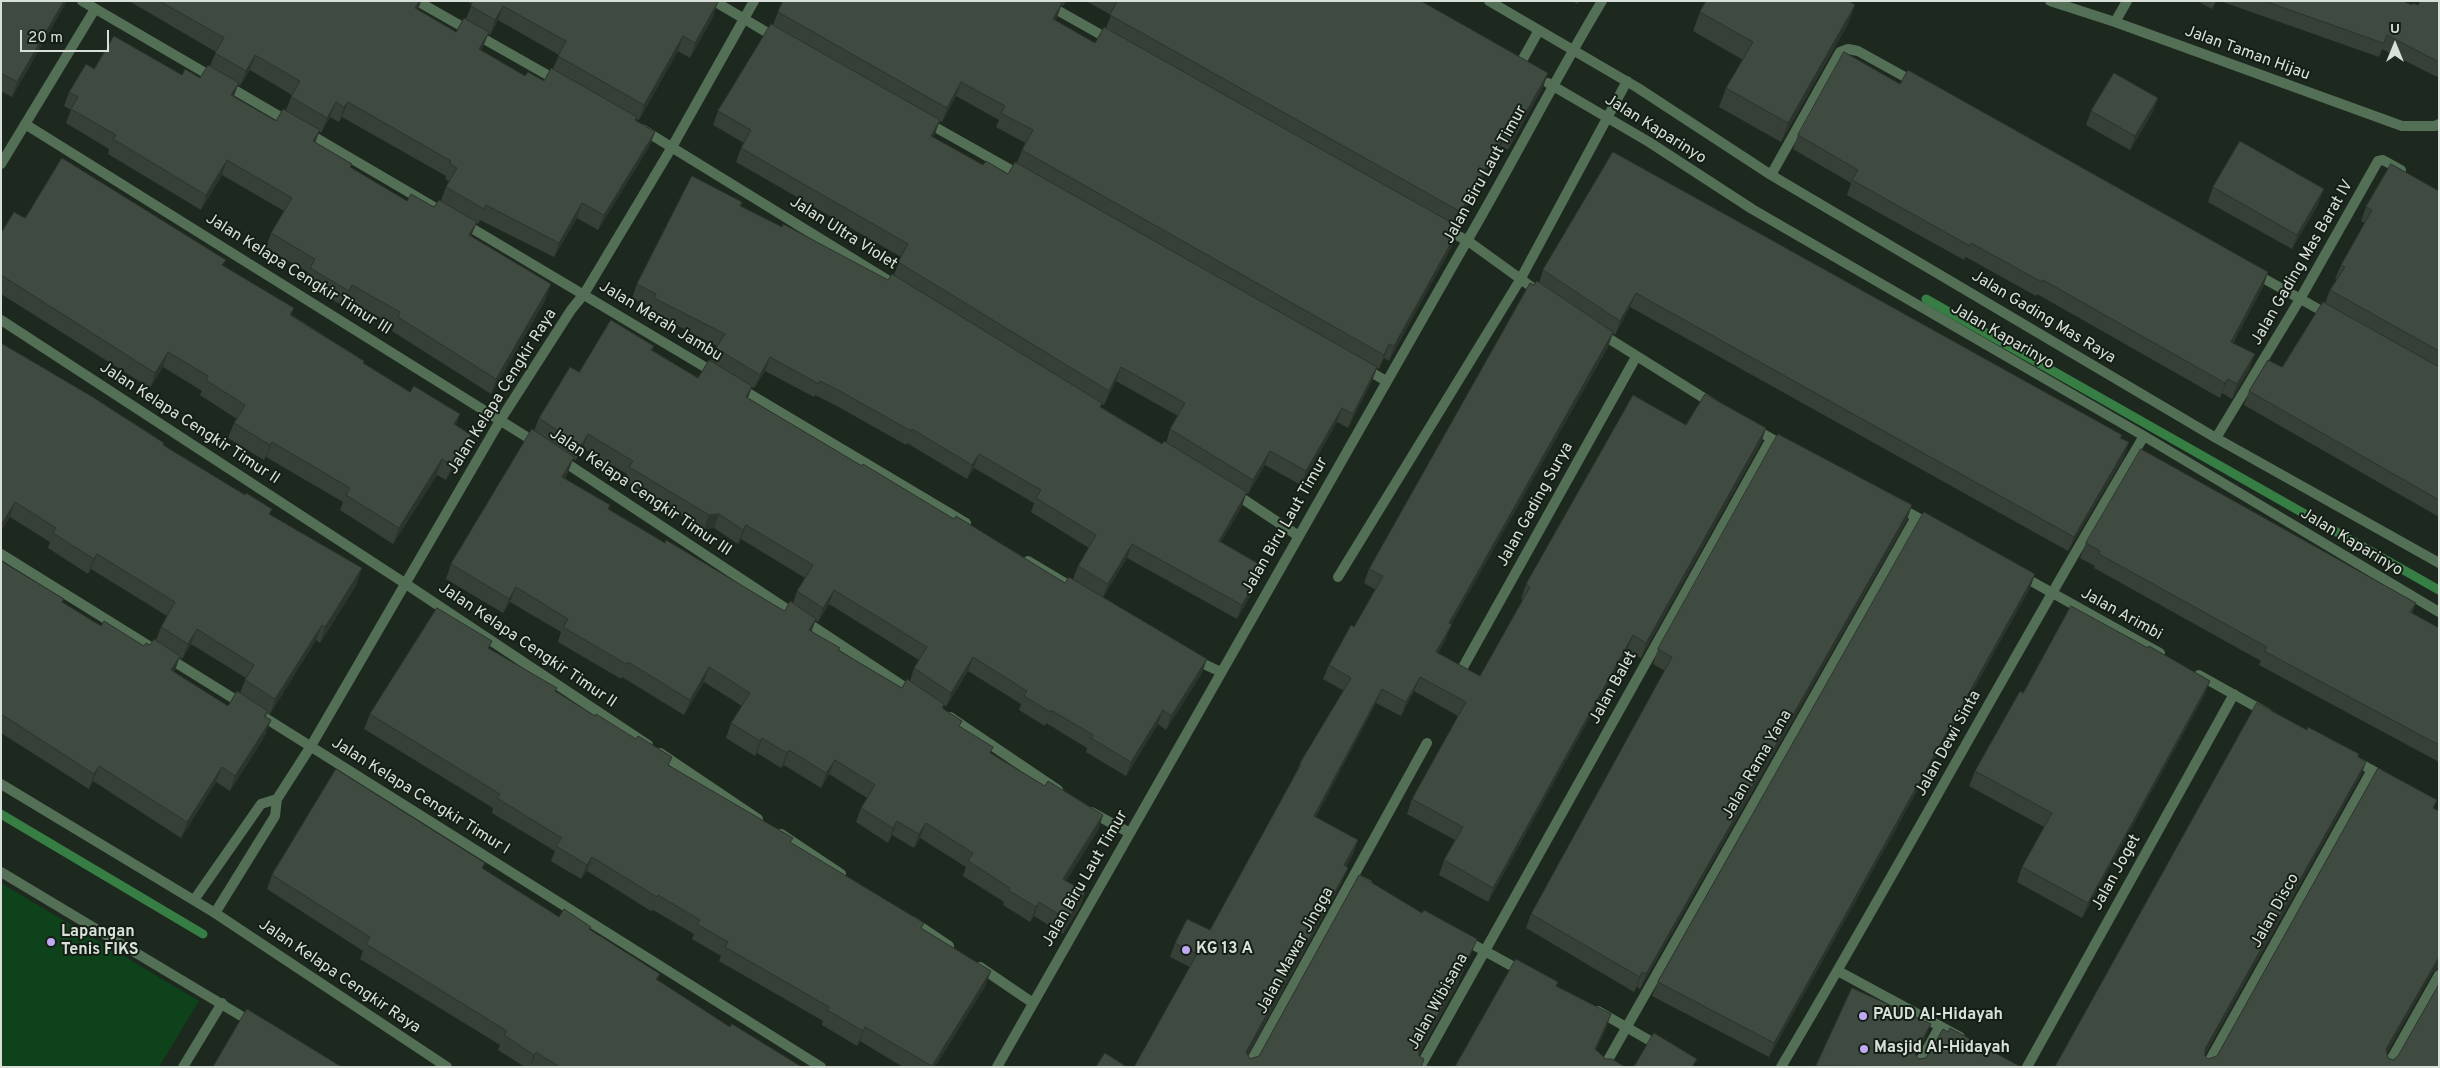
<!DOCTYPE html>
<html>
<head>
<meta charset="utf-8">
<style>
  body { margin:0 }
  #map { position:relative; width:2440px; height:1068px; overflow:hidden; background:#1d281e; font-family:Overpass,sans-serif }
  canvas { display:block }
  .frame { position:absolute; inset:0; border:2px solid #d9e0d9; pointer-events:none }
  .north { position:absolute; left:2370px; top:20px; width:50px; height:50px; -webkit-text-stroke:4px #141e15; paint-order:stroke; rotate:0deg; font-size:14px; font-weight:700; line-height:20px; text-align:center; color:#d9e0d9 }
  .north::after { content:''; display:block; margin:auto; width:18px; height:22px; background:#d9e0d9; clip-path:polygon(50% 0,100% 100%,50% 72%,0 100%) }
  .scale { position:absolute; left:20px; top:30px; width:89px; height:22px; box-sizing:border-box; border:2px solid #d9e0d9; border-top:0; padding-left:6px; font-size:15px; line-height:18px; white-space:nowrap; color:#d9e0d9; -webkit-text-stroke:4px #141e15; paint-order:stroke }
</style>
</head>
<body>
<div id="map">
<canvas width="2440" height="1068"></canvas>
<div class="frame"></div>
<div class="north">U</div>
<div class="scale">20 m</div>
</div>
<script>
const ctx = document.querySelector('canvas').getContext('2d');
ctx.lineJoin = 'round';
function fillPath(path, color) { ctx.fillStyle = color; ctx.fill(path, 'evenodd'); }
function strokePath(path, color, width, dash) { ctx.strokeStyle = color; ctx.lineWidth = width; ctx.lineCap = dash ? 'butt' : 'round'; ctx.setLineDash(dash || []); ctx.stroke(path); }
function label(font, color, halo, rows, align = 'center') {
  ctx.font = font + ' Overpass,sans-serif'; ctx.lineWidth = 4; ctx.setLineDash([]); ctx.textBaseline = 'middle'; ctx.strokeStyle = halo; ctx.fillStyle = color; for (const [text, x, y, turn = 0] of rows) {
    ctx.save(); ctx.translate(x, y); ctx.rotate((+turn || 0) * Math.PI / 180); ctx.textAlign = isNaN(turn) ? turn : align; if (halo) ctx.strokeText(text, 0, 0); ctx.fillText(text, 0, 0); ctx.restore();
  }
}
fillPath(new Path2D(`
  M1 883 199 1001 159 1067H1Z`), '#0d421a');
strokePath(new Path2D(`
  M1926 299 2439 590
  M1 814 203 934`), '#367e44', 9);
strokePath(new Path2D(`
  M82 1 291 123
  M417 1 558 81
  M714 1 778 39
  M1041 1 1112 41
  M1489 1 1638 88 1771 175 2216 438 2439 563
  M2050 1 2115 22 2402 126H2435L2439 124
  M2115 22 2127 1
  M1519 66 1539 30
  M1548 83 1649 142 1752 209 2144 436 2439 612
  M926 122 1022 176
  M25 124 538 444
  M642 129 894 284
  M306 132 446 214
  M1 164 95 9
  M1771 175 1840 52 1848 49 1858 51 1914 82
  M463 223 715 373
  M1445 229 1468 241 1540 293
  M2254 273 2329 315
  M1 320 406 584 648 745
  M1600 333 1715 405
  M1364 368 1386 381
  M738 387 966 523
  M1753 428 1786 447
  M2216 438 2300 299 2378 161 2383 160 2401 170
  M560 459 915 694
  M1234 493 1297 535
  M1898 507 1931 525
  M1 554 244 705
  M1028 561 1075 589
  M2022 576 2160 653
  M1338 577 1520 280 1627 81
  M1193 659 1221 672
  M1462 669 1636 357
  M2199 675 2267 713
  M259 714 821 1067
  M950 717 1058 790
  M660 753 758 819
  M2352 759 2388 779
  M1091 812 1130 833
  M781 834 841 874
  M1353 877 1427 743
  M194 900 261 804 277 799
  M215 913 275 816 277 799 311 746 501 419 571 310 584 294 672 147 754 1
  M912 921 949 946
  M1463 939 1523 972
  M980 967 1033 1003
  M1838 971 1960 1037
  M1598 1011 1661 1047
  M183 1067 222 1003
  M997 1067C1151 795 1304 523 1460 253 1509 170 1552 84 1602 1
  M1248 1067 1353 877 1368 885
  M1420 1067 1771 439
  M1604 1067 1916 517
  M1781 1067C1905 858 2019 644 2144 436
  M1917 1067 1940 1026
  M2027 1067 2234 694
  M2206 1067 2372 770
  M2387 1067 2439 975`), '#537056', 10);
strokePath(new Path2D(`
  M1 784 215 913 447 1067
  M1 872 253 1023`), '#537056', 10);
fillPath(new Path2D(`
  M1 1H67L12 97 1 91Z
  M129 1H421L418 10 456 32 466 19 472 4 466 1H717L713 17 690 58 678 51 639 120 637 119 636 121 655 132 649 147 598 230 577 218 554 257 480 220 478 224 476 223 471 236 546 299 491 394 392 331 394 326 347 299 343 306 304 283 308 272 266 248 271 233 284 211 222 175 201 210 108 154 109 149 66 123 71 110 64 106 69 92 94 69 182 75 200 78 210 66 216 52ZM498 20 559 55 553 69 544 81 525 76 481 50 488 34 490 35ZM250 70 292 95 286 110 276 121 234 97 238 84 240 86ZM330 117 339 122 342 117 446 176 445 179 449 181 446 187 441 201 434 207 407 201 350 168 352 164 315 143 319 131 321 133Z
  M783 1H1066L1063 6 1061 5 1055 20 1095 43 1106 28 1111 15 1086 1H1421L1548 73 1543 87 1508 150 1501 146 1456 226 1454 225 1452 229 1457 232 1452 246 1389 361 1384 358 1379 369 1377 368 1372 381 1348 428 1337 422 1301 485 1265 465 1248 494 1246 493 1242 506 1221 542 1264 567 1259 581 1237 619 1127 558 1103 597 1202 673 1166 730 1158 724 1126 776 1086 752 1087 748 1046 723 1045 726 1019 710 1021 704 968 671 946 707 944 705 943 708 960 727 991 753 1045 786 1103 815 1098 830 1066 881 1085 892 1080 907 1063 934 1034 916 1030 922 1003 905 1004 902 963 876 966 867 920 838 914 848 892 835 888 843 856 822 861 808 867 798 829 774 821 788 784 765 781 768 757 753 755 756 726 738 731 723 742 706 704 682 684 715 622 677 621 679 558 642 561 632 510 602 503 613 446 579 451 564 534 431 539 418 579 372 654 346 652 350 698 378 711 361 717 346 649 311 651 307 632 298 637 284 742 202 741 206 782 227 888 280 894 275 901 257 736 162 741 148 744 143 713 125 718 111 773 25 778 12ZM956 96 999 120 996 127 1025 143 1022 150 1017 163 1008 174 983 165 933 137 940 121 942 122ZM765 371 814 397 815 395 835 405 906 445 907 443 967 479 974 468 1034 503 1031 512 1089 548 1078 566 1073 579 1065 583 862 466 748 398 752 387 754 388ZM1116 381 1178 416 1170 429 1166 443 1162 444 1101 407 1102 404 1104 405ZM583 448 627 474 624 481 704 529 714 528 738 544 741 539 805 578 797 591 793 603 785 611 781 609 665 543 608 509 565 478 568 472 573 459 576 460ZM829 604 919 660 914 668 910 681 902 688 839 651 811 631 815 620 818 622Z
  M1572 1H1579L1578 4Z
  M2197 1H2216L2212 9Z
  M2220 1H2403L2412 5H2418L2439 1V74L2437 77 2382 49 2379 57Z
  M1855 5 1848 24 1781 142 1719 107 1726 88 1743 60 1693 31 1700 12Z
  M1900 84 2268 272 2263 287 2233 343 2250 368 2232 399 2222 393 2220 398 2037 294 2036 296 1966 257 1964 260 1847 195 1851 183 1793 149 1798 135Z
  M2158 98 2153 112 2130 150 2086 125 2091 111Z
  M1613 152 2122 435 2121 438 2124 457 2068 551 1630 307 1615 335 1613 333 1608 347 1451 624 1446 639 1438 653 1480 676 1523 600 1521 599 1526 584 1686 425 1766 428 1761 443 1641 658 1627 650 1488 902 1439 875 1444 860 1455 840 1407 814 1412 799 1458 716 1414 691 1401 716 1376 703 1316 817 1358 840 1353 854 1346 867 1342 882 1248 1055 1250 1059 1259 1056 1422 913 1477 939 1456 988 1419 1054 1134 1067 1190 967 1170 957 1175 943 1210 930 1295 775 1300 763 1344 691 1323 679 1329 665 1354 627 1376 590 1364 583 1369 569 1534 285 1539 283 1543 270Z
  M2213 187 2319 203 2292 249 2208 202Z
  M2439 191V517L2244 405 2249 391 2282 367 2325 303 2330 290 2337 279H2335L2341 265 2365 223 2361 221 2366 207Z
  M25 218 223 266 292 315 364 361 363 363 410 392 460 414 456 425 471 435 465 450 446 480 437 475 393 544 340 510 343 502 266 457 264 460 228 438 234 423 237 419 200 395 202 391 163 367 150 388 1 294V233Z
  M1 343 163 445 245 495 272 509 270 514 357 584 320 643 316 640 270 714 267 713 266 717 265 736 230 791 216 782 181 838 93 781 89 789 1 733V561L62 603 101 626 144 646 150 645 156 640 161 627 167 616 91 569 88 574 48 548 50 542 10 517ZM191 644 246 678 240 693 228 706 174 672 179 658 182 659Z
  M1907 520 1640 989 1637 987 1634 992 1526 928 1531 914 1665 671 1653 664 1658 649Z
  M2086 543 2416 603 2412 613 2439 628V762L2259 665 2261 661 2094 568 2095 566 2080 558Z
  M2035 574 2030 588 1769 1057 1652 996 1658 982Z
  M492 641 489 649 669 766 791 843 922 929 986 985 935 1067H903L860 1041 857 1046 822 1025 823 1021 719 961 721 956 692 939 694 934 653 910 651 911 587 871 581 879 551 861 555 851 492 813 493 808 364 729 370 714Z
  M2148 648 2210 681 2204 696 2082 918 2017 882 2022 867 2044 827 1969 786 1975 771 2023 693Z
  M483 869 559 917 591 927 590 930 660 974 657 980 730 1027 802 1067H525L498 1050 500 1045 360 959 363 951 267 889 272 875Z`), '#364037');
fillPath(new Path2D(`
  M64 1H67L12 97 17 82Z
  M419 1H421L418 9 415 8Z
  M718 2 713 17 690 58 695 43Z
  M1062 3 1057 18 1048 33 1053 19Z
  M1855 5 1848 24 1781 142 1788 123Z
  M503 6 498 20 490 35 495 20Z
  M489 32 483 47 474 64 479 49Z
  M683 36 678 51 639 120 644 105Z
  M255 55 250 70 240 86 246 71Z
  M1548 73 1543 87 1508 150 1513 135Z
  M961 82 956 96 942 122 947 108Z
  M239 83 233 97 231 95Z
  M2158 98 2153 112 2130 150 2135 136Z
  M336 102 330 117 321 133 327 118Z
  M348 102 342 117 339 122 344 107Z
  M940 120 935 134 926 150 931 136Z
  M320 130 314 145 313 141Z
  M655 132 649 147 598 230 604 215Z
  M1506 132 1501 146 1456 226 1461 212Z
  M227 160 222 175 201 210 206 195Z
  M2324 189 2319 203 2292 249 2297 235Z
  M582 203 577 218 554 257 559 243Z
  M477 222 471 236 469 235Z
  M1457 232 1452 246 1389 361 1394 346Z
  M2268 272 2263 287 2225 356 2231 342Z
  M551 284 546 299 491 394 496 379Z
  M352 285 347 299 343 306 349 291Z
  M1636 293 1630 307 1615 335 1620 321Z
  M1613 332 1608 347 1444 637 1449 623Z
  M1389 344 1384 358 1379 369 1384 355Z
  M168 352 163 367 150 388 155 373Z
  M2255 354 2250 368 2232 399 2237 384Z
  M770 357 765 371 754 388 760 375Z
  M1121 367 1116 381 1104 405 1109 391Z
  M1377 367 1372 381 1348 428 1353 414Z
  M2228 379 2222 393 2220 398 2225 383Z
  M752 386 747 400 746 397Z
  M1342 408 1337 422 1301 485 1306 471Z
  M460 414 454 429V424Z
  M1766 428 1761 443 1641 658 1646 643Z
  M588 434 583 448 576 460 581 446Z
  M471 435 465 450 446 480 452 465Z
  M272 442 266 457 264 460 270 445Z
  M2129 442 2124 457 2068 551 2074 537Z
  M1270 451 1265 465 1248 494 1253 480Z
  M979 454 974 468 967 479 972 465Z
  M574 457 568 472 557 491 562 477Z
  M442 459 437 475 393 544 399 528Z
  M1247 492 1242 506 1214 554 1219 541Z
  M15 502 10 517 1 531V525Z
  M1912 505 1907 520 1640 989 1646 974Z
  M719 514 714 528 704 529 709 515Z
  M746 525 741 539 738 544 743 530Z
  M1132 544 1127 558 1103 598 1108 584Z
  M97 554 91 569 88 574 94 559Z
  M1264 567 1259 581 1237 619 1242 605Z
  M362 568 357 584 320 643 325 627Z
  M2035 574 2030 588 1769 1057 1774 1043Z
  M516 587 510 602 503 613 509 599Z
  M834 590 829 604 818 622 823 608Z
  M816 619 811 633 809 630Z
  M1452 624 1446 639 1431 667 1436 652Z
  M322 625 316 640 270 714 275 699Z
  M197 629 191 644 182 659 188 644Z
  M1633 635 1627 650 1488 902 1493 888Z
  M180 656 175 671 165 685 171 670Z
  M973 657 968 671 946 707 951 693Z
  M1207 659 1202 673 1166 730 1171 716Z
  M709 667 704 682 684 715 690 700Z
  M1420 677 1414 691 1401 716 1406 702Z
  M2210 681 2204 696 2082 918 2088 903Z
  M1382 689 1376 703 1309 830 1314 816Z
  M1163 710 1158 724 1126 776 1131 762Z
  M271 720 265 736 230 791 235 776Z
  M762 738 757 753 755 756 760 741Z
  M789 750 784 765 781 768 787 753Z
  M835 760 829 774 821 788 826 773Z
  M2366 762 2361 776 2200 1064 2205 1049Z
  M99 766 93 781 89 789 94 774Z
  M222 767 216 782 181 838 187 822Z
  M1103 815 1098 830 1058 894 1063 879Z
  M897 821 892 835 888 843 893 828Z
  M926 823 920 838 914 848 919 834Z
  M1358 840 1353 854 1338 880 1344 865Z
  M592 857 587 871 581 879 587 865Z
  M1348 868 1342 882 1241 1067 1246 1052Z
  M1085 892 1080 907 1063 934 1068 920Z
  M1039 902 1034 916 1030 922 1036 907Z
  M1477 939 1456 988 1414 1064 1419 1049Z
  M2439 957 2438 968 2433 972 2381 1064 2386 1049Z
  M991 971 986 985 935 1067H932Z
  M1642 972 1637 987 1634 992Z
  M1611 1014 1606 1029 1590 1063 1595 1049Z
  M1931 1024 1925 1038 1911 1064 1916 1050Z
  M865 1027 860 1041 857 1046 863 1031Z
  M536 1052 531 1066 530 1067 534 1055Z`), '#2c342d');
const building = new Path2D(`
  M1 1H64L17 82 1 73Z
  M160 1H419L415 8 456 32 464 18 489 32 479 49 525 76 528 72 544 81 551 68 637 117 635 120 655 132 604 215 582 203 559 243 486 205 484 209 446 187 457 168 450 164 451 161 348 102 344 107 336 102 327 118 291 97 300 81 255 55 246 71 215 53 224 38Z
  M473 1H717L718 2 695 43 683 36 644 105 558 56 566 41 503 6 495 20 471 6Z
  M783 1H1058L1062 3 1053 19 1095 43 1104 27 1454 224 1451 229 1457 232 1394 346 1389 344 1384 355 1022 150 1033 130 1001 113 1005 106 961 82 947 108 778 12Z
  M1118 1H1421L1548 73 1513 135 1506 132 1461 212 1110 15Z
  M1706 1H1849L1855 5 1788 123 1726 88 1753 42 1700 12Z
  M2265 1H2403L2412 5 2413 3 2418 5 2420 1H2439V62L2387 35 2384 43Z
  M771 24 940 120 931 136 983 165 986 161 1008 174 1015 162 1377 367 1353 414 1342 408 1306 471 1270 451 1253 480 1170 429 1185 403 1121 367 1109 391 898 262 908 244 741 148 751 130 718 111Z
  M114 36 182 75 185 69 200 78 208 65 239 83 231 95 276 121 283 109 320 130 313 141 352 164 350 167 407 201 411 194 434 207 439 200 477 222 469 235 551 284 496 379 398 317 400 312 352 285 349 291 310 268 315 259 271 233 292 198 227 160 206 195 113 139 116 135 71 109 78 97 69 92 86 64 94 69Z
  M1844 52 1900 84 1908 70 2268 272 2231 342 2255 354 2237 384 2228 379 2225 383 2043 280 2042 282 1971 243 1970 246 1852 180 1858 170 1798 135Z
  M2114 73 2158 98 2135 136 2091 111Z
  M2240 141 2324 189 2297 235 2213 187Z
  M1613 152 2122 435 2120 438 2129 442 2074 537 1636 293 1620 321 1543 270Z
  M62 158 226 260 222 265 294 308 290 315 364 361 363 363 410 392 414 386 460 414 454 424 471 435 452 465 442 459 399 528 346 495 350 488 272 442 270 445 234 423 245 405 206 380 208 376 168 352 155 373 1 275V233L14 212 25 218Z
  M2391 164 2439 191V351L2330 290 2345 267 2341 265 2372 210 2366 207Z
  M692 176 742 202 740 206 782 227 783 224 888 280 892 274 1102 403 1100 407 1162 444 1164 441 1247 492 1219 541 1264 567 1242 605 1132 544 1108 584 1078 566 1096 535 1036 498 1041 490 979 454 972 465 912 429 911 431 840 391 820 381 819 384 770 357 760 375 716 348 725 334 654 298 656 294 637 284Z
  M1537 281 1613 332 1449 623 1452 624 1436 652 1480 676 1530 587 1526 584 1633 395 1686 425 1705 394 1766 428 1646 643 1633 635 1493 888 1444 860 1463 827 1412 799 1466 702 1420 677 1406 702 1382 689 1314 816 1358 840 1344 865 1348 868 1246 1052 1250 1059 1259 1056 1359 875 1422 913 1424 910 1477 939 1461 974 1419 1049V1056L1424 1059 1421 1067H1134L1197 954 1175 943 1187 919 1210 930 1301 764 1300 763 1351 678 1329 665 1351 625 1354 627 1383 576 1369 569 1530 283 1534 285Z
  M2323 302 2439 367V500L2249 391 2268 360 2282 367Z
  M611 320 654 346 651 350 698 378 709 360 752 386 746 397 862 466 863 464 954 519 956 516 1065 583 1069 577 1207 659 1171 716 1163 710 1131 762 1091 738 1093 735 1051 710 1050 712 1024 696 1027 691 973 657 951 693 914 668 927 647 834 590 823 608 797 591 813 565 746 525 743 530 719 514 709 515 629 467 633 461 588 434 581 446 539 418 570 367 579 372Z
  M1 343 91 396 164 443 163 445 245 495 246 493 272 509 269 514 362 568 325 627 322 625 275 699 245 680 254 665 197 629 188 644 161 627 175 602 97 554 94 559 53 533 56 528 15 502 1 525Z
  M532 429 574 457 562 477 610 505 608 509 665 543 666 540 781 609 785 611 790 601 816 619 809 630 840 648 838 650 902 688 907 679 944 704 942 708 962 721 959 726 993 747 990 753 1045 786 1048 781 1103 815 1063 879 1085 892 1068 920 1039 902 1036 907 1008 890 1010 888 968 861 973 853 926 823 919 834 897 821 893 828 861 808 875 785 835 760 826 773 789 750 787 753 762 738 760 741 731 723 750 693 709 667 690 700 628 662 626 664 563 627 568 619 516 587 509 599 451 564Z
  M1778 434 1912 505 1646 974 1642 972 1640 977 1531 914 1672 657 1658 649Z
  M2141 449 2416 603 2410 612 2439 628V745L2264 651 2267 647 2099 554 2100 551 2086 543Z
  M1924 512 2035 574 1774 1043 1658 982Z
  M1 561 64 599 62 602 101 626 104 621 144 646 146 643 150 645 154 639 180 656 171 670 228 706 237 691 268 711 264 716 271 720 235 776 222 767 187 822 99 766 94 774 1 714Z
  M2071 606 2148 648 2149 646 2210 681 2088 903 2022 867 2052 813 1975 771 2020 691 2023 693Z
  M437 608 492 641 488 648 557 688 555 691 595 716 596 714 636 739 638 736 672 757 668 765 793 838 790 842 924 923 921 928 991 971 932 1066 865 1027 863 1031 827 1010 829 1007 725 947 728 942 697 924 700 920 658 895 657 897 592 857 587 865 556 846 562 838 497 798 500 794 370 714Z
  M2257 703 2307 730 2308 727 2359 754 2358 757 2366 762 2205 1049V1056L2208 1059 2217 1056 2378 768 2437 800 2433 808 2439 811V957L2386 1049 2388 1058 2393 1060 2398 1056 2439 984V1067H2055Z
  M336 769 485 863 482 868 559 917 564 909 591 927 589 929 660 974 656 979 730 1027 732 1024 802 1067H560L536 1052 534 1055 504 1035 507 1031 366 944 370 937 272 875Z
  M1516 959 1558 982 1556 986 1611 1014 1595 1049 1606 1059H1612L1625 1067H1455Z
  M1852 988 1931 1024 1916 1050V1056L1919 1059 1926 1058 1943 1029 1948 1032 1950 1028 2021 1067 1816 1066Z
  M247 1009 342 1067H213Z
  M1654 1033 1697 1059 1692 1067H1634Z
  M1105 1053 1127 1067H1096Z`);
fillPath(building, '#3f4a40');
strokePath(building, '#2c342d', 1);
for (const [x, y, r, color] of [
  [51,942,5,"#bfa9f4"],
  [1186,950,5,"#bfa9f4"],
  [1863,1016,5,"#bfa9f4"],
  [1864,1049,5,"#bfa9f4"]
]) { const dot = new Path2D(); dot.arc(x, y, r, 0, 2 * Math.PI); ctx.fillStyle = color; ctx.fill(dot); strokePath(dot, '#141e15', 2); }
label('16px', '#d9e0d9', '#141e15', [
  ["Jalan Taman Hijau",2247,54,20],
  ["Jalan Kaparinyo",1655,130,32],
  ["Jalan Biru Laut Timur",1486,175,-61],
  ["Jalan Ultra Violet",843,234,32],
  ["Jalan Gading Mas Barat IV",2303,263,-60],
  ["Jalan Kelapa Cengkir Timur III",298,275,32],
  ["Jalan Gading Mas Raya",2043,318,31],
  ["Jalan Merah Jambu",660,322,31],
  ["Jalan Kaparinyo",2002,337,30],
  ["Jalan Kelapa Cengkir Raya",503,392,-58],
  ["Jalan Kelapa Cengkir Timur II",189,424,33],
  ["Jalan Kelapa Cengkir Timur III",640,493,34],
  ["Jalan Gading Surya",1536,505,-61],
  ["Jalan Biru Laut Timur",1286,526,-60],
  ["Jalan Kaparinyo",2351,543,31],
  ["Jalan Arimbi",2121,615,29],
  ["Jalan Kelapa Cengkir Timur II",527,646,34],
  ["Jalan Balet",1614,688,-61],
  ["Jalan Dewi Sinta",1949,744,-61],
  ["Jalan Rama Yana",1758,765,-60],
  ["Jalan Kelapa Cengkir Timur I",420,797,32],
  ["Jalan Joget",2117,873,-61],
  ["Jalan Biru Laut Timur",1086,879,-60],
  ["Jalan Disco",2276,911,-61],
  ["Jalan Mawar Jingga",1296,951,-61],
  ["Jalan Kelapa Cengkir Raya",339,977,34],
  ["Jalan Wibisana",1439,1002,-61]
]);
label('bold 16px', '#d9e0d9', '#141e15', [
  ["Lapangan",61,933],
  ["Tenis FIKS",61,951],
  ["KG 13 A",1196,950],
  ["PAUD Al-Hidayah",1873,1016],
  ["Masjid Al-Hidayah",1874,1049]
], 'left');
</script>
</body>
</html>
